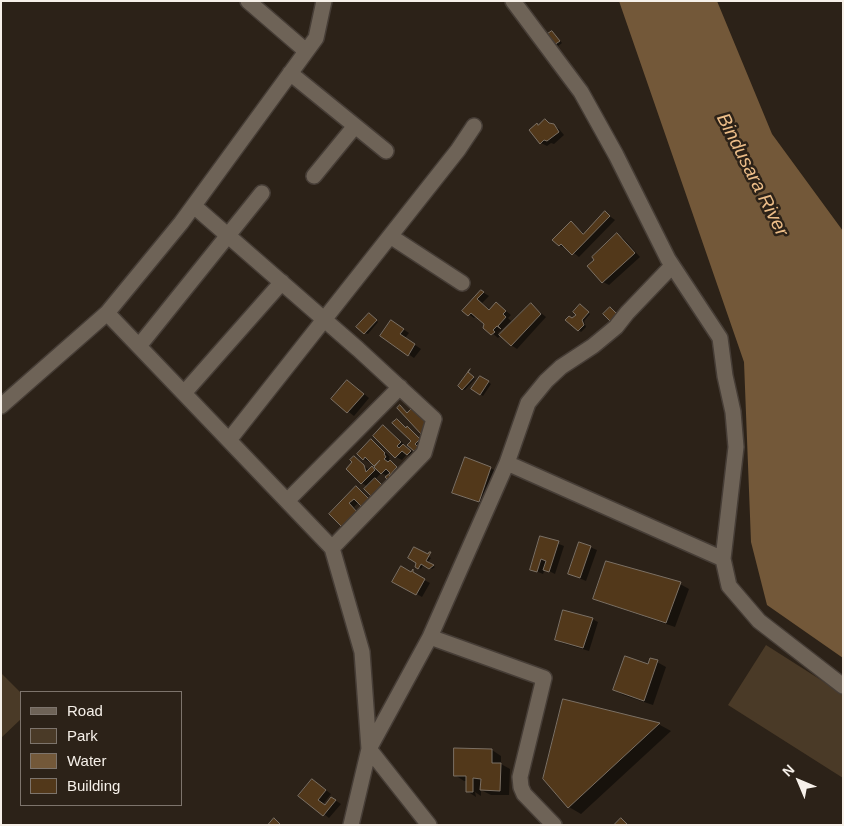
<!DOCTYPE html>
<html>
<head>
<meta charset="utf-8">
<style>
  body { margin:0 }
  #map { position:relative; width:844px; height:826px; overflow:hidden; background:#2c2218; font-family:Arial,sans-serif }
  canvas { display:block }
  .frame { position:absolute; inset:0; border:2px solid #f6f0e9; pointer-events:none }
  .legend { position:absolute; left:20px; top:691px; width:162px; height:115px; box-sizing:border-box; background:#2c2218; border:1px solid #7d746c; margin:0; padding:6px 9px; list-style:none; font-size:15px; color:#f6f0e9 }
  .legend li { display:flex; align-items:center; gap:10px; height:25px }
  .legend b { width:25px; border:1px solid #7d746c }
  .north { position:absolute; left:774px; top:756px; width:50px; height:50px; -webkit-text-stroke:4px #2c2218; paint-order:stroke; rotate:315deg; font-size:14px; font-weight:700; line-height:20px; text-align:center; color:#f6f0e9 }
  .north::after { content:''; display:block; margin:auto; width:18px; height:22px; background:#f6f0e9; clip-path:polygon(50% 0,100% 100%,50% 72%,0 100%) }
</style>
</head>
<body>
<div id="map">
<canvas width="844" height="826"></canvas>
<div class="frame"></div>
<ul class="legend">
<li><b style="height:6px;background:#6e6357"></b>Road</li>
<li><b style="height:14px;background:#4a3a27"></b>Park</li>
<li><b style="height:14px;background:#735839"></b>Water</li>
<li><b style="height:14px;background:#52381a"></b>Building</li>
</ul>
<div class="north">N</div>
</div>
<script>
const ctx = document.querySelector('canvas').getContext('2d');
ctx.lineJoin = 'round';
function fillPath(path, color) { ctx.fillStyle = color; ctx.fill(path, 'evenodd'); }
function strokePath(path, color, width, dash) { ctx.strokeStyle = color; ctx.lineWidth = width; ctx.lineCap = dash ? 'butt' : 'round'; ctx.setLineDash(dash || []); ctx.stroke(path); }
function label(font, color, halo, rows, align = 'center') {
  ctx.font = font + ' Arial,sans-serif'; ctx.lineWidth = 5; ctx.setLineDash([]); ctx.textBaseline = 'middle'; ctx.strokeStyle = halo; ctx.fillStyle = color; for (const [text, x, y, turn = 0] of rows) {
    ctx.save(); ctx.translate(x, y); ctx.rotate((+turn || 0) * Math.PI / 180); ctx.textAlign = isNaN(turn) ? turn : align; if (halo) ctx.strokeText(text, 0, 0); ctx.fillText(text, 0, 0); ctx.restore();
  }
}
fillPath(new Path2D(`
  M766 645 843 694V778L728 705Z
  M1 673 21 693V719L1 738Z`), '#4a3a27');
fillPath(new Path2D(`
  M619 1H717L772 134 843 231V658L767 605 751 542 744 362Z`), '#735839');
fillPath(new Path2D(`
  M552 32 562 43 558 46 548 35Z
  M545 120 559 129 564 135 554 144 551 143 547 146 541 143 539 126Z
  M605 213 615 220 579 257 566 247 565 248 559 245 571 223 585 234Z
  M617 235 623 238 640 257 609 285 603 282Z
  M481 291 489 296 482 303 490 310 496 303 511 315 508 318 511 321 498 333 500 336 498 338 485 327V323L477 316 474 318 464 311Z
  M531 305 546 317 517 349 511 345Z
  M583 307 590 314 584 321 586 327 581 332 567 320 573 319Z
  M372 316 378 322 368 334 365 333Z
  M397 325 409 333 405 338 421 349 414 358 382 336Z
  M470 374 475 379 465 390 462 389Z
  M481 377 491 384 483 396 473 389Z
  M353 385 369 398 354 416 332 399Z
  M383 426 389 430 416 455 413 458 407 454 402 460 396 457Z
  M408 428 422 441 417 446 419 449 417 451 414 450 413 441 407 429Z
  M372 440 377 444 390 457 389 458 390 461 402 471 397 476 391 473 388 476 381 473 368 487 362 483 354 462 355 457 363 463 359 461 358 463 370 470 372 468 380 473 371 461 369 462 364 459Z
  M466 459 497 471 485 505 459 495Z
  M357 488 362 491 376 505 359 502 354 507 363 517 330 514Z
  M541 537 564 546 555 574 545 569 543 574 531 569Z
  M580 543 597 550 586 581 570 574Z
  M415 549 431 558 427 563 435 567 432 569 424 564 421 569 417 566Z
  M401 568 430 583 422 597 394 581Z
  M680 584 689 589 675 627 604 603 595 598Z
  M592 619 598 622 589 651 562 643 556 639Z
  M657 662 666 667 653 705 623 695 614 690Z
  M564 700 660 725 671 731 581 814 569 807Z
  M456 750H492L501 756V764L510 769 509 795H491L481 790V796L475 792 476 797 467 791 468 781H464L455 775Z
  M313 780 331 794 323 804 326 806 332 798 341 804 329 818 300 795Z`), '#0007');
const building = new Path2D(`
  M552 31 560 41 554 45 546 35Z
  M545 119 549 123 554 124 559 132 547 141 544 140 540 144 529 130 537 123 538 125Z
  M605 211 610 216 572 255 561 244 559 246 552 240 571 221 583 234Z
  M617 233 635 253 602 283 587 266 594 260 592 257Z
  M481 290 484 292 477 299 489 310 496 302 506 311 503 314 506 317 498 326 501 329 497 326 493 330 495 332 491 335 483 328 484 324 471 313 468 316 462 311Z
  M531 303 541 314 511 346 499 335Z
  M580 304 589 312 582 320 584 325 578 331 565 320 569 316 572 318 576 315 573 312Z
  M610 307 619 316 612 323 603 314Z
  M369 313 377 320 364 334 356 327Z
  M391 320 404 329 400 334 415 344 408 356 380 336Z
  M470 369 468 372 474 377 462 390 458 386Z
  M480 376 489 381 480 395 471 389Z
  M347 380 364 394 347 413 331 399Z
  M400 405 407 413 412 408 432 424 421 434 397 408Z
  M397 419 406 428 407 426 420 439 415 444 418 447 414 451 407 445 411 441 392 423Z
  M383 425 401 442 397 446 399 448 403 444 411 451 407 455 402 451 395 458 373 436Z
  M371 439 385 453 384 454 386 457 384 459 388 462 390 460 397 467 389 476 391 478 389 481 385 477 390 473 386 469 381 474 374 467 380 460 374 466 365 457 363 460 357 454Z
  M354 456 364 465 366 472 372 466 375 470 361 484 346 469 352 462 350 460Z
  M465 457 491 467 479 502 452 493Z
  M375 478 384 487 373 498 364 489Z
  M356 486 371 501 363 508 354 499 349 503 358 513 343 528 329 514Z
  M540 536 559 541 549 572 543 570 546 561 541 559 537 572 530 570Z
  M579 542 591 546 580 578 568 574Z
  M414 547 428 554 429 552H431L426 561 434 565 429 569 421 564 418 569 415 567 416 563 408 558Z
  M606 561 681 582 666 623 593 599Z
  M401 566 411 572 413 569V572L425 579 416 595 392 582Z
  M563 610 593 618 583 648 555 640Z
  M625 656 648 664 650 658 658 660 644 701 613 690Z
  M563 699 660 723 568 808 543 779Z
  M454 748 492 749V763H501L500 791 480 790 481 779 473 778V792H466V776H454Z
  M312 779 326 790 318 800 325 805 331 797 336 800 323 816 298 796Z
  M274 818 281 825H268Z
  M621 818 628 825H614Z`);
fillPath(building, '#52381a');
strokePath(building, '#7b7064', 1);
const minor = new Path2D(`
  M248 1 306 51
  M513 1 581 92 616 155 668 259 720 338 725 376 733 412 736 447 723 559 729 586 759 621 843 686
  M290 73 386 151
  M314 176 355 126
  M194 206 358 349 434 419 424 453 332 548
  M390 236 462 283
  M672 266 627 313 616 327 593 346 561 367 546 381 528 403 507 463 723 559
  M107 313 332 548 362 652 369 749 351 825
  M139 346 262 193
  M184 393 282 282
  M1 406 107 313 181 223 316 38 324 1
  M229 440 458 150 474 126
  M287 501 400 387
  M430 637 544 678 520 777 521 787 524 794 554 825
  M429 825 369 749 430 637 507 463`);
strokePath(minor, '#463d36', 18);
strokePath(minor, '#6e6357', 15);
label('italic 19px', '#ecbd88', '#2c2218', [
  ["Bindusara River",752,175,63]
]);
</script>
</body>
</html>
